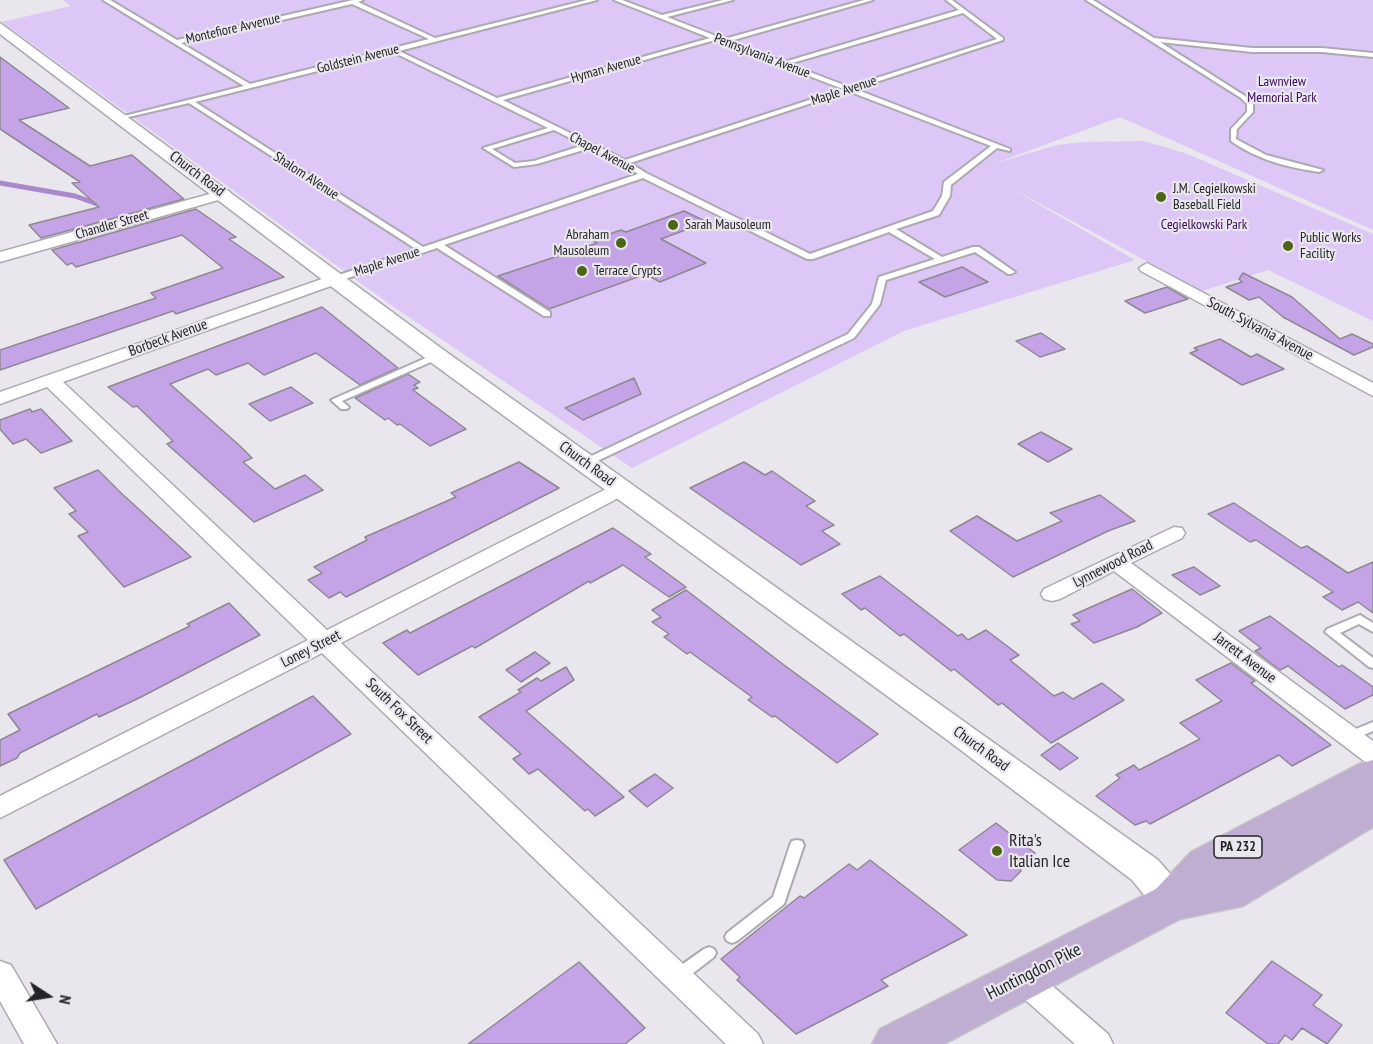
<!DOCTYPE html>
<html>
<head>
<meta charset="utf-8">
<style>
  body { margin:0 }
  #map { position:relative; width:1373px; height:1044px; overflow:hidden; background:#eae6ee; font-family:"PT Sans Narrow",sans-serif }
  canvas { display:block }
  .north { position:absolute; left:18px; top:966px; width:60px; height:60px; -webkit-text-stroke:4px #eae6ee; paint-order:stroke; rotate:102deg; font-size:16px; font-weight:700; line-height:24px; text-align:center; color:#252427 }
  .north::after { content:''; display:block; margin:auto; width:21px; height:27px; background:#252427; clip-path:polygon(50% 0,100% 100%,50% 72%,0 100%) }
</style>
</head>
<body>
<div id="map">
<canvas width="1373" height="1044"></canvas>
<div class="north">N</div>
</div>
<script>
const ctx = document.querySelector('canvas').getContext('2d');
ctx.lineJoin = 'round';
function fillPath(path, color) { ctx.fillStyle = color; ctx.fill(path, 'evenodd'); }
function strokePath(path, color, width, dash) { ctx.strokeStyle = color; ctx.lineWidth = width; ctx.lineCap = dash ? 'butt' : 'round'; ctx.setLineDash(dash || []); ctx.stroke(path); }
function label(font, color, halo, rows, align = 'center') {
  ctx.font = font + ' "PT Sans Narrow",sans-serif'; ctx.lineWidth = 4.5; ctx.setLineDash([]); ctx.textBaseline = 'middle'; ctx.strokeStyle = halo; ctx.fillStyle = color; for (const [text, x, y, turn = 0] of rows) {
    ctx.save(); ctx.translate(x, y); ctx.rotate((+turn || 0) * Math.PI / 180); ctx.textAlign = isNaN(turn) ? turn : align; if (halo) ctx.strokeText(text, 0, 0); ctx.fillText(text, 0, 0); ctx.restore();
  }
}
fillPath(new Path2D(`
  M63 0H1373V230L1120 117 993 164 1057 145 1083 142 1143 141 1185 153 1373 234V321L1268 270 1202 291 1007 186 1135 260 904 331 632 468 388 303 2 22 71 6Z`), '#ddc7f7');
strokePath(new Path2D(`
  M0 183 75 196 103 206
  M128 214 143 211`), '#a989cb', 5);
const building = new Path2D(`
  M0 57 69 108 19 120 90 166 132 155 184 199 41 238 29 225 99 207 72 183 80 182 0 129Z
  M196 209 236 237 229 239 284 277 176 314 173 311 0 370V350L156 298 151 293 223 268 182 235 76 267 72 263 67 265 52 250Z
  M684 211 707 222 661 239 706 263 660 282 646 274 549 309 498 276 597 243 592 240 621 230 626 232Z
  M962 267 988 282 945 297 919 282Z
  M1243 273 1292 297 1340 339 1352 334 1373 344V347L1354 355 1283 317 1259 297 1249 300 1226 287 1242 282 1239 279Z
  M1167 287 1188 299 1145 313 1125 301Z
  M322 307 398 368 360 385 316 353 264 375 248 363 216 375 208 369 170 384 240 446 252 458 243 462 275 489 305 475 323 490 254 522 167 444 173 441 137 406 133 407 108 387Z
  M1041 333 1065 349 1040 357 1016 341Z
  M1220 339 1251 357 1257 354 1284 369 1242 385 1190 353 1198 350 1194 348Z
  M408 374 420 382 414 385 418 388 413 390 466 429 430 446 400 424 397 425 388 418 385 420 355 398Z
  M634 378 641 394 583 420 565 408Z
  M291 387 313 403 270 421 249 404Z
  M30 409 32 412 41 409 72 441 41 453 26 439 13 444 0 429V420Z
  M1041 432 1072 449 1048 462 1018 444Z
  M519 462 559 488 346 597 340 592 329 598 308 580 322 573 314 567 367 540 365 537 456 497 451 493Z
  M744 462 765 475 772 471 815 501 806 506 834 525 822 531 840 544 801 565 690 488Z
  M98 470 120 492 191 557 124 587 78 536 88 532 69 514 76 511 54 488Z
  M1100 495 1135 521 1108 531 1013 577 950 531 977 516 1017 541 1062 521 1050 513Z
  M1234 503 1301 548 1307 546 1348 573 1373 562V613L1358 602 1342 610 1323 597 1333 592 1256 540 1250 542 1208 514Z
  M613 528 651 554 645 557 686 587 669 597 623 565 590 583 589 581 475 648 472 646 418 675 383 643 407 630 410 633Z
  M1194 567 1220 586 1200 595 1172 575Z
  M880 576 958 636 962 634 968 640 986 630 1019 655 1010 660 1054 696 1063 692 1073 699 1102 683 1124 700 1051 743 1002 703 998 705 954 669 951 671 904 634 900 636 865 608 861 610 842 594Z
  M1132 589 1162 613 1137 627 1094 643 1071 624 1080 621 1073 615Z
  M686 590 784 665 878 734 837 763 775 716 772 717 748 700 752 697 690 652 687 654 664 637 669 634 652 622 661 617 652 610Z
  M229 603 260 635 141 697 99 717 97 714 20 753 17 758 0 766V740L20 730 8 714 190 626 187 624Z
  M1270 616 1339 667 1342 665 1373 687V695L1345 709 1288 666 1280 670 1255 651 1261 648 1239 631Z
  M535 652 550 663 521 682 506 670Z
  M1231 663 1255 681 1251 683 1331 745 1292 766 1279 755 1150 824 1146 821 1135 825 1096 796 1120 778 1116 775 1134 765 1139 770 1200 739 1180 723 1222 701 1196 680Z
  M566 667 574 680 526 711 624 797 595 816 588 809 585 811 538 769 529 774 513 759 521 754 479 717 521 692 518 690 537 678 541 681Z
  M313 696 351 734 36 909 4 860Z
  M1058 743 1078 758 1060 770 1041 755Z
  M655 774 673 788 647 807 629 791Z
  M996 823 1035 853 1019 865 1021 871 1011 881 997 880 959 850Z
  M870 860 967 935 881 980 888 986 796 1034 737 980 740 977 721 959 800 896 804 898 849 864 857 870Z
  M1272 961 1322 995 1313 1005 1342 1025 1327 1044 1302 1028 1292 1040 1285 1035 1278 1044H1268L1226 1013Z
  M579 962 645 1028 625 1044H468Z`);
fillPath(building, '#c4a4e7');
strokePath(building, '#8d8991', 1.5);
const service = new Path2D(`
  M103 0H110L177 40 353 0H363L358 2 435 38 587 0H597L399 51 497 98 710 38 614 0H622L662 15 723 0H733L667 17 724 39 864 0H873L730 41 784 62 959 10 946 0H952L1003 38V40L855 89 1010 149V151L997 148 951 185 950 196 939 215 896 229 942 257 973 247H979L1015 272 1011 274H1008L975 252 886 280 880 304 854 338 589 465H581L580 463 581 461 848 334 872 304 879 277 935 259 889 232 813 259H807L643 178 444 245 550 312V316H544L437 248 339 281H333V277L416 249 189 103 120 119V117L244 86ZM352 4 429 39 250 84 181 43ZM963 13 997 39 849 87 789 64ZM715 40 843 89 625 160 503 100ZM393 52 548 128 483 148 514 167 537 164 590 148 623 163 638 174 423 247 195 102ZM848 91 991 146 944 182 942 196 933 211 810 254 646 173 630 163ZM554 130 584 145 534 161 515 163 492 149Z
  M1086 0H1093L1154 38 1252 48H1322L1373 53V57L1322 52H1252L1160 42 1245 96 1253 104V112L1237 129 1236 139 1266 155 1323 170 1319 172C1287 167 1258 160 1231 141V129L1247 112V104L1241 98Z
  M437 353 441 356 440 358 342 401 349 407 347 409H341L331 400Z
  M1360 615 1373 623V632L1359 624 1340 633 1373 658V668L1369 667 1325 632 1327 629Z
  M1373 722V731L1350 741 1346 739 1344 736 1346 733Z
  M797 840 802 841 804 845 784 904 737 941 732 943 727 941 725 937 727 933 773 897 790 845 792 841Z
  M709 947 714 949 716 953 714 957 683 981 678 982 673 981 671 976 673 971 704 949Z`);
const minor = new Path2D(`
  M224 190 229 191 231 194 229 197 0 262V252Z
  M1147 263 1373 383V396L1141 271 1139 268Z
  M336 274 344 279 342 282 63 382 327 630 614 485H628L631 489 628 493 341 643 758 1034 763 1044H726L322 653 0 818V796L308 640 47 387 0 404V392Z
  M1174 527 1182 528 1185 533 1182 538 1131 563 1373 741V763L1364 761 1114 571 1060 599 1052 601 1044 599 1041 594 1044 589Z
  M0 961 11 965 57 1044H24L0 1001Z
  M1023 966 1034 970 1108 1034 1113 1044H1075L1012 988 1008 979 1012 970Z`);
const tertiary = new Path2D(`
  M0 23 445 351 1158 860 1185 891 1190 902 1185 913 1172 917 1159 913 1132 880 946 739 429 361 0 34Z`);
const primary = new Path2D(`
  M1373 760V827L1243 906 1180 919 944 1044H872L880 1029 1156 889 1191 852 1359 764Z`);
strokePath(service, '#ada9b1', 4);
strokePath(minor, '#ada9b1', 3);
strokePath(tertiary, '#ada9b1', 3);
strokePath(primary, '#c6c6c7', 3);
fillPath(service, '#fff');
fillPath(minor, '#fff');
fillPath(tertiary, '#fff');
fillPath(primary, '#bfadd2');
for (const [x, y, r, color] of [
  [1161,197,6,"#4c6516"],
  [673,225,6,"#4c6516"],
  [621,243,6,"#4c6516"],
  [1288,246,6,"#4c6516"],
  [582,271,6,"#4c6516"],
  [997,851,6,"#4c6516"]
]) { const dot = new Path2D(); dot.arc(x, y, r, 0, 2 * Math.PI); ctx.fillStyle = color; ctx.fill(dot); strokePath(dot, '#eae6ee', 2); }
label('14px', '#252427', '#eae6ee', [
  ["Montefiore Avvenue",233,29,-13],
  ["Pennsylvania Avenue",762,56,21],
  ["Goldstein Avenue",358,59,-14],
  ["Hyman Avenue",606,69,-16],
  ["Maple Avenue",844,91,-18],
  ["Chapel Avenue",602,153,28],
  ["Shalom AVenue",306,176,33],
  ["Chandler Street",112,225,-16],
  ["Maple Avenue",387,262,-18]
]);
label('14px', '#3a0a5a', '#eae6ee', [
  ["Lawnview",1282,82],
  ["Memorial Park",1282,98],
  ["Cegielkowski Park",1204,225]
]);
label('14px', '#252427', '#eae6ee', [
  ["J.M. Cegielkowski",1173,189],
  ["Baseball Field",1173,205],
  ["Sarah Mausoleum",685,225],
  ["Abraham",609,235,"right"],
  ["Mausoleum",609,251,"right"],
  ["Public Works",1300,238],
  ["Facility",1300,254],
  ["Terrace Crypts",594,271]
], 'left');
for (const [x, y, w] of [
  [1238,847,48]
]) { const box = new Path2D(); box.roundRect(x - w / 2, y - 11, w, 22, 4.5); ctx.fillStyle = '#eae6ee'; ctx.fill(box); strokePath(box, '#252427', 1.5); }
label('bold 14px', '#252427', null, [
  ["PA 232",1238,847]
]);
label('15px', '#252427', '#eae6ee', [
  ["Church Road",197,174,37],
  ["South Sylvania Avenue",1260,329,28],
  ["Borbeck Avenue",168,338,-20],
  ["Church Road",587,464,36],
  ["Lynnewood Road",1113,564,-27],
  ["Loney Street",311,649,-27],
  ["Jarrett Avenue",1245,658,37],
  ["South Fox Street",399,711,44],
  ["Church Road",981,749,36]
]);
label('18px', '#252427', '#eae6ee', [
  ["Rita's",1009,841],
  ["Italian Ice",1009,862]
], 'left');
label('18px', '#252427', '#eae6ee', [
  ["Huntingdon Pike",1034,972,-27]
]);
</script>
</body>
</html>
